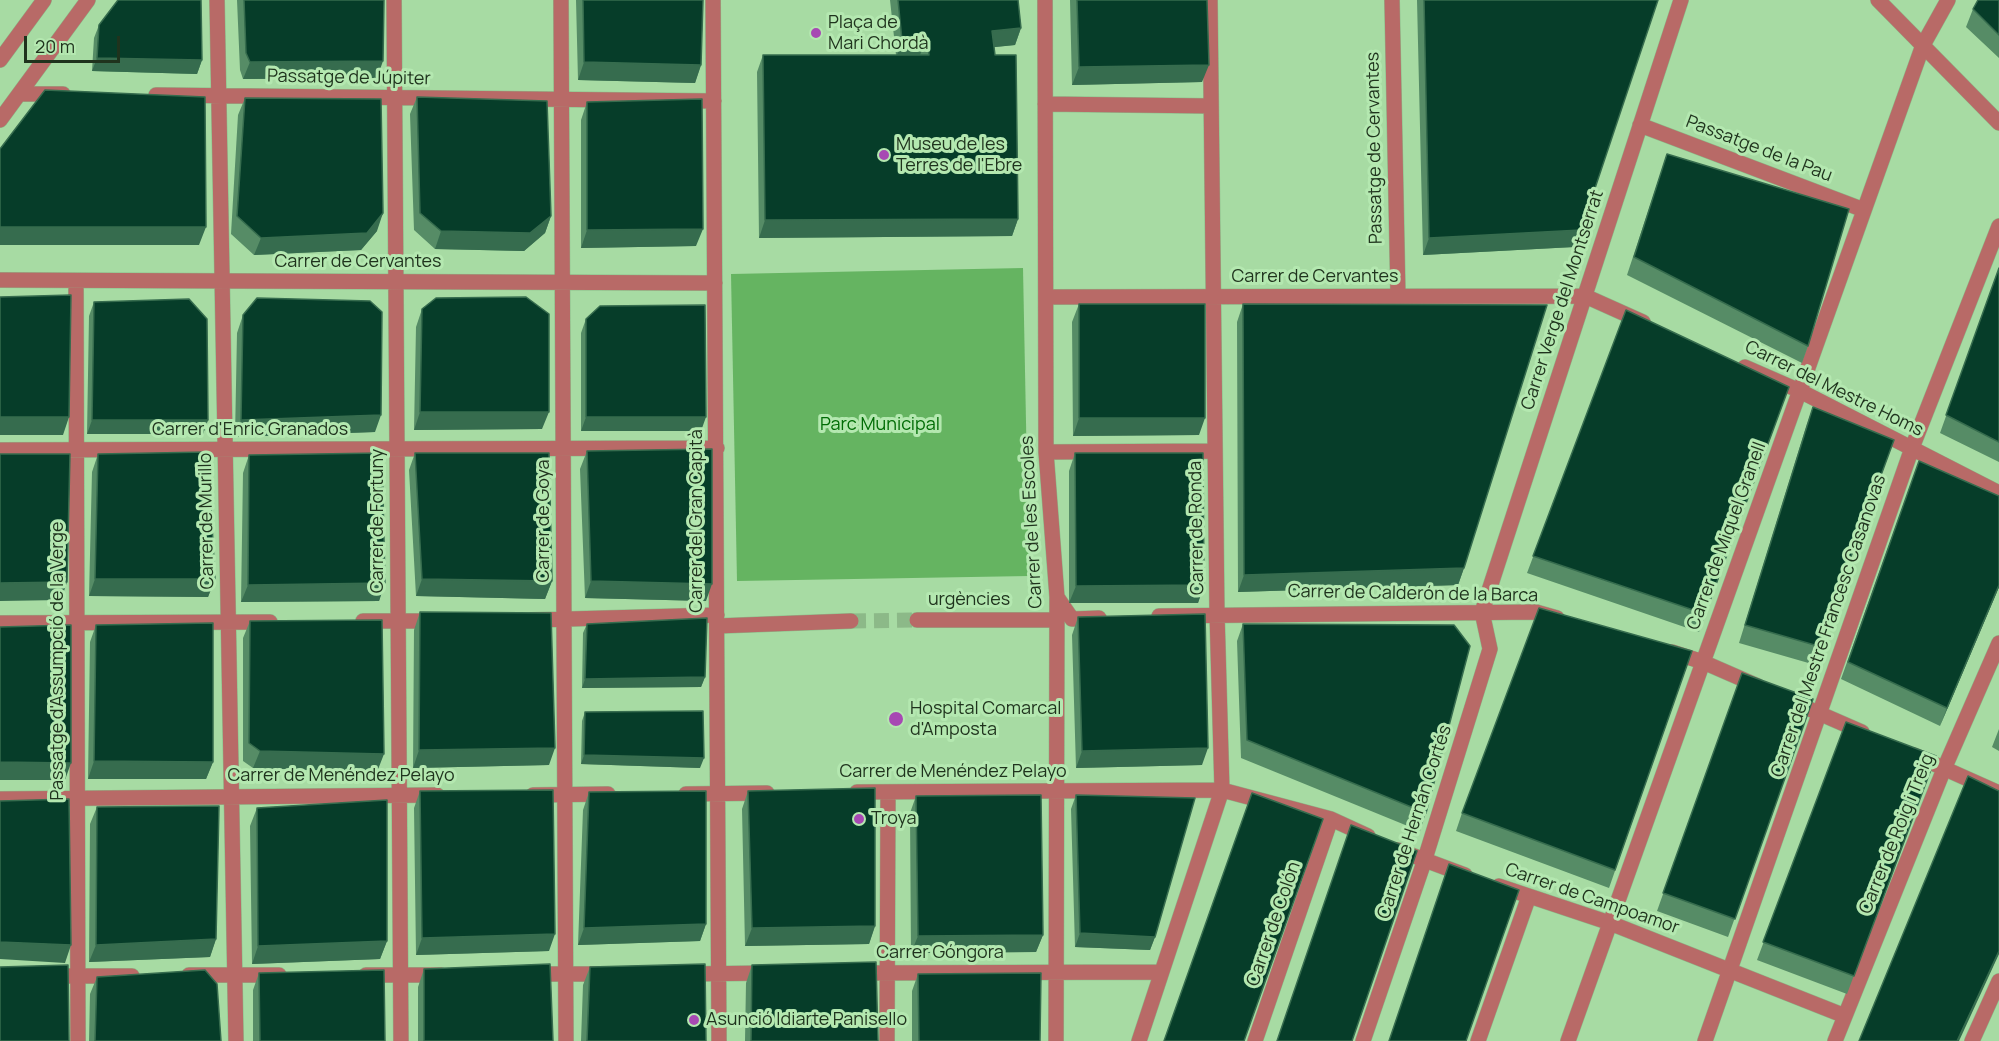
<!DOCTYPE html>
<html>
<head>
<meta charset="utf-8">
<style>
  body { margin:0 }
  #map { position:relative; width:1999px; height:1041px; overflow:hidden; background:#a7dba3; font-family:Manrope,sans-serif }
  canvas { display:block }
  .scale { position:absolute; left:24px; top:36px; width:96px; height:27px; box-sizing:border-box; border:3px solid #1f331d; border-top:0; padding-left:8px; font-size:18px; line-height:21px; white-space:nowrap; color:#1f331d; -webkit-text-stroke:4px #b4e8b0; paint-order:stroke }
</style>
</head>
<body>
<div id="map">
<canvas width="1999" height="1041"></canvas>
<div class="scale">20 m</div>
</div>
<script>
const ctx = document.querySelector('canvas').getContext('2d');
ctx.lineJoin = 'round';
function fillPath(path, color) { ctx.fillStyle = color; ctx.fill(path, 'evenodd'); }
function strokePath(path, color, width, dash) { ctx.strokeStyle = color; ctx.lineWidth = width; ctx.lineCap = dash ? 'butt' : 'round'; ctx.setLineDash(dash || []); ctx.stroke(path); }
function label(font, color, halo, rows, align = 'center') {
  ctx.font = font + ' Manrope,sans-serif'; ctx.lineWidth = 6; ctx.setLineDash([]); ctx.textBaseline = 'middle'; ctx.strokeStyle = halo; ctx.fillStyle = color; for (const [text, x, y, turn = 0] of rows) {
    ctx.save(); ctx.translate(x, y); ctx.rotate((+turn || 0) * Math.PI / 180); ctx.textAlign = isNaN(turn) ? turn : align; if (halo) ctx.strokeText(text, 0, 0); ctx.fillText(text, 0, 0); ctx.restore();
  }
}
fillPath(new Path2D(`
  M1023 268 1029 576 737 581 731 274Z`), '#65b461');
strokePath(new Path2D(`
  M851 621 917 620`), '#8cb988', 15, [15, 8]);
const minor = new Path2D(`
  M217 0 236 1041
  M394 0 401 1041
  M561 0 566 1041
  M713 0 719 1041
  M1045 0 1046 452 1057 597 1056 1041
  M1392 0 1398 296
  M1878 0 1999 123
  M0 60 44 0
  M19 94H63
  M156 95 714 101
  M1045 104 1211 106
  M0 120 88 0
  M1640 125 1864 210
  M0 280 715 283
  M76 281 78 1041
  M1046 297 1585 296 1643 322
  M1745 367 1800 391 1999 493
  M0 450 717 448
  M1046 452 1215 451
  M1057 597 1072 619 1099 618
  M1159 616 1536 612 1557 618
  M531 620 717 615
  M917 620H1056
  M363 621H435
  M0 623 270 622
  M717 626 851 621
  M1672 652 1703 662 1758 686
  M1791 701 1862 732
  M1914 755 1999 793
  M857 792 1222 790 1331 819 1368 836
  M686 794 767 793
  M533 795 608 794
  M0 799 437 795
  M1398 850 1465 875
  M1499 886 1610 923 1845 1016
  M858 973 1160 972
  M531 974H606
  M687 974 768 973
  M189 975H279
  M366 975H441
  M48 976H132
  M887 1041 888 792
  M1139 1041 1222 790 1217 613 1210 0
  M1255 1041 1331 819
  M1363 1041 1424 862 1490 649 1482 612 1681 0
  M1478 1041 1529 896
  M1568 1041 1923 45 1948 0
  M1705 1041 1912 448 1999 226
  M1835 1041 1944 769 1999 643
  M1972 1041 1999 981`);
strokePath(minor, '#8cb988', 16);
strokePath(minor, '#b86a67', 15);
fillPath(new Path2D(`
  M237 0H384L377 78 243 79 240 70Z
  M576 0H703L701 65 695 83 578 80Z
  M890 0H1018L1021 28 1015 45 994 47 1018 219 1012 236 759 238 757 72 763 55H896Z
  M1070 0H1207L1202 82 1072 85Z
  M1417 0H1658L1574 247 1423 255Z
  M1999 0V58L1966 27 1973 9Z
  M99 25 202 60 197 74 92 71 94 38Z
  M417 97 551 216 545 233 524 251 435 249 414 230 410 114Z
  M245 98 377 231 361 250 254 255 231 234 238 115Z
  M587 102 696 246 581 248V120Z
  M1667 154 1808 346 1802 363 1627 275Z
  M1999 268V462L1940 433Z
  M94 302 208 420 203 434H87L89 316Z
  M1079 304 1199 435 1073 436 1072 322Z
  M1243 304 1464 568 1458 585 1238 592 1237 322Z
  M422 309 542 429 414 430 416 327Z
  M1626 310 1789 387 1699 632 1527 573Z
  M243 315 375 432 235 437 237 333Z
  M586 319 701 431H581V333Z
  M1813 407 1894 440 1812 664 1739 643 1807 424Z
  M587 451 706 601 585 598 580 469Z
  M415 453 552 581 545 599 416 596 409 470Z
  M1075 453 1204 585 1198 603H1069V471Z
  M98 454 215 579 208 597 89 596 92 472Z
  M249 455 385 583 379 601 241 602 243 473Z
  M1919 461 1999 496V587L1940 726 1841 679Z
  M420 612 549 765 413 768 414 630Z
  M1078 617 1202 765 1076 768 1072 635Z
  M250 621 377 772 253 768 243 761V638Z
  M587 624 705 677 701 687 582 688 583 633Z
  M1243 624 1426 813 1420 831 1241 758 1237 641Z
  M96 625 213 762 206 779H88L90 642Z
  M1692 651 1609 888 1456 831 1462 813Z
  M1742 673 1813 699 1728 937 1657 911Z
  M585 712 700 768 581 764 582 721Z
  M1846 722 1936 756 1847 994 1757 960Z
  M1999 729V751L1992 747Z
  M420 791 549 951 416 955 414 808Z
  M748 791 875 926 869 944 745 946 742 809Z
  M589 792 706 924 700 941 578 945 583 810Z
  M1076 795 1155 937 1150 950 1075 947 1071 809Z
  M916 796 1043 935 1036 952 911 953 910 813Z
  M97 807 216 939 210 957 89 962 90 824Z
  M257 808 387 941 380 959 252 964 250 826Z
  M752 965 878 1041H745L746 983Z
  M590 967 706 1041H581L583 985Z
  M424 969 553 1041H418V987Z
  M259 973 385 1041H253V990Z
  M918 974 1040 1041H912V991Z
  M97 977 221 1041H89L90 994Z`), '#568c66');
fillPath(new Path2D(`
  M1021 28 1015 45 986 48 992 31Z
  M927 38 920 55 896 58 902 40Z
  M97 58 202 60 197 74 92 71Z
  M383 61 377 78 243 79 250 62Z
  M584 62 701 65 695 83 578 80Z
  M1209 65 1202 82 1072 85 1079 67Z
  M383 213 377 231 361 250 254 255 261 238Z
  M551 216 545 233 524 251 435 249 441 231Z
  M1018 219 1012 236 759 238 765 220Z
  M0 227H206L199 245H0Z
  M703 229 696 246 581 248 587 230Z
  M1581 230 1574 247 1423 255 1429 238Z
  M420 412H549L542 429 414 430Z
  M381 415 375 432 235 437 241 420Z
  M0 417H69L63 435H0Z
  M586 417H706L701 431H581Z
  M1079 418H1205L1199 435 1073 436Z
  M92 420H208L203 434H87Z
  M1464 568 1458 585 1238 592 1244 575Z
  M95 579H215L208 597 89 596Z
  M422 579 552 581 545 599 416 596Z
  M591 581 712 584 706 601 585 598Z
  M67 582 61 600 0 601V583Z
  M385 583 379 601 241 602 248 585Z
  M1204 585 1198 603H1069L1076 586Z
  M1999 585V587L1940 726 1947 708Z
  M705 677 701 687 582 688 585 679Z
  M555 748 549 765 413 768 419 750Z
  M1208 748 1202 765 1076 768 1082 751Z
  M260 751 384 754 377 772 253 768Z
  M584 755 704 758 700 768 581 764Z
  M94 761 213 762 206 779H88Z
  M0 762 71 763 65 780H0Z
  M706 924 700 941 578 945 584 928Z
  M875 926 869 944 745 946 752 928Z
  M1080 933 1155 937 1150 950 1075 947Z
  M555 934 549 951 416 955 422 938Z
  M1043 935 1036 952 911 953 918 936Z
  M216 939 210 957 89 962 96 945Z
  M387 941 380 959 252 964 258 946Z
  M0 942 71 945 65 963 0 959Z
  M1999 951V954L1959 1041H1957Z`), '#366c4e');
const building = new Path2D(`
  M118 0H201L202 60 97 58 99 25Z
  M244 0H384L383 61 250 62 246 53Z
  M583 0H703L701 65 584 62Z
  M898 0H1018L1021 28 992 31 995 55H1016L1018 219 765 220 763 55H929L927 38 902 40Z
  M1077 0H1207L1209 65 1079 67Z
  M1424 0H1658L1581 230 1429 238Z
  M1978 0H1999V35L1973 9Z
  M45 90 205 97 206 227H0V149Z
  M417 97 547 101 551 216 530 233 441 231 420 213Z
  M245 98 381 99 383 213 367 233 261 238 237 216Z
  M702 99 703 229 587 230V102Z
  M1667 154 1849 209 1808 346 1634 257Z
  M1999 268V442L1946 415Z
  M71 295 69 417H0V297Z
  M526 297 549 314V412H420L422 309 436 298Z
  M257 298 370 301 382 312 381 415 241 420 243 315Z
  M189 299 207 319 208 420H92L94 302Z
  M1079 304H1205V418H1079Z
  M1243 304 1547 305 1464 568 1244 575Z
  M705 305 706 417H586V319L600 306Z
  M1626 310 1789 387 1705 614 1533 556Z
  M1813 407 1894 440 1818 646 1745 625Z
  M712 449V584L591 581 587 451Z
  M208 452 215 579H95L98 454Z
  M382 453 385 583 248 585 249 455Z
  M415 453H549L552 581 422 579Z
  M1075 453H1203L1204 585 1076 586Z
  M0 454H70L67 582 0 583Z
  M1919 461 1999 496V585L1947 708 1848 662Z
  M1539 608 1692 651 1615 870 1462 813Z
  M420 612 551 613 555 748 419 750Z
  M1205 614 1208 748 1082 751 1078 617Z
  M707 618 705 677 585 679 587 624Z
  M382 620 384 754 260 751 249 743 250 621Z
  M213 623V762L94 761 96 625Z
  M1243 624 1454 625 1470 646 1426 813 1247 740Z
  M71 625V763L0 762V627Z
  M1742 673 1813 699 1735 919 1663 893Z
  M703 711 704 758 584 755 585 712Z
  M1846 722 1936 756 1854 976 1763 942Z
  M1968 776 1999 791V951L1957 1041H1859Z
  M875 788V926L752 928 748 791Z
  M553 790 555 934 422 938 420 791Z
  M706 791V924L584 928 589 792Z
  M1252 793 1323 819 1244 1041H1164Z
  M1041 795 1043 935 918 936 916 796Z
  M1076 795 1195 798 1155 937 1080 933Z
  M69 799 71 945 0 942V801Z
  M387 800V941L258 946 257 808Z
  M219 806 216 939 96 945 97 807Z
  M1351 825 1417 851 1352 1041H1277Z
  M1449 864 1519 890 1466 1041H1389Z
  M876 962 878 1041H751L752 965Z
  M550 964 553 1041H424V969Z
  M705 964 706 1041H587L590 967Z
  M68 965 69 1041H0V967Z
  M205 970 217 984 221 1041H95L97 977Z
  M384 970 385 1041H260L259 973Z
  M1041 973 1040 1041H919L918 974Z`);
fillPath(building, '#063d29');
strokePath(building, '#366c4e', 1.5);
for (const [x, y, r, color] of [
  [816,33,6,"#a749b3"],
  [884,155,6,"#a749b3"],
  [896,719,8,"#a749b3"],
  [859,819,6,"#a749b3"],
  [694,1020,6,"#a749b3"]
]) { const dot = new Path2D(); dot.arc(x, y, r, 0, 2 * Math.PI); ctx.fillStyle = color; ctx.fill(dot); strokePath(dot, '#b4e8b0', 2); }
label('18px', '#1f331d', '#b4e8b0', [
  ["Plaça de",828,23],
  ["Mari Chordà",828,44],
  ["Museu de les",896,145],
  ["Terres de l'Ebre",896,166],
  ["Hospital Comarcal",910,709],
  ["d'Amposta",910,730],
  ["Troya",871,819],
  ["Asunció Idiarte Panisello",706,1020]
], 'left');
label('18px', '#1f331d', '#b4e8b0', [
  ["Passatge de Júpiter",349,78,1],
  ["Passatge de Cervantes",1375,148,-91],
  ["Passatge de la Pau",1759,149,21],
  ["Carrer de Cervantes",358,262],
  ["Carrer de Cervantes",1315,277],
  ["Carrer Verge del Montserrat",1563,300,-72],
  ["Carrer del Mestre Homs",1834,389,26],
  ["Carrer d'Enric Granados",250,430],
  ["Carrer de Murillo",207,521,-91],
  ["Carrer de Fortuny",378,521,-90],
  ["Carrer de Goya",544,521,-90],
  ["Carrer del Gran Capità",697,521,-90],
  ["Carrer de les Escoles",1032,522,-93],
  ["Carrer de Ronda",1197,528,-91],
  ["Carrer de Miquel Granell",1727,536,-70],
  ["Carrer de Calderón de la Barca",1413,594,1],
  ["urgències",969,600],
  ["Carrer del Mestre Francesc Casanovas",1829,626,-71],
  ["Passatge d'Assumpció de la Verge",58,661,-90],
  ["Carrer de Menéndez Pelayo",953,772],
  ["Carrer de Menéndez Pelayo",341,776],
  ["Carrer de Hernán Cortés",1415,822,-72],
  ["Carrer de Roig i Treig",1897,834,-68],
  ["Carrer de Campoamor",1592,899,19],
  ["Carrer de Colón",1274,924,-71],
  ["Carrer Góngora",940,953]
]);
label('18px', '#016c05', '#b4e8b0', [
  ["Parc Municipal",880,425]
]);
</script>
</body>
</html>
